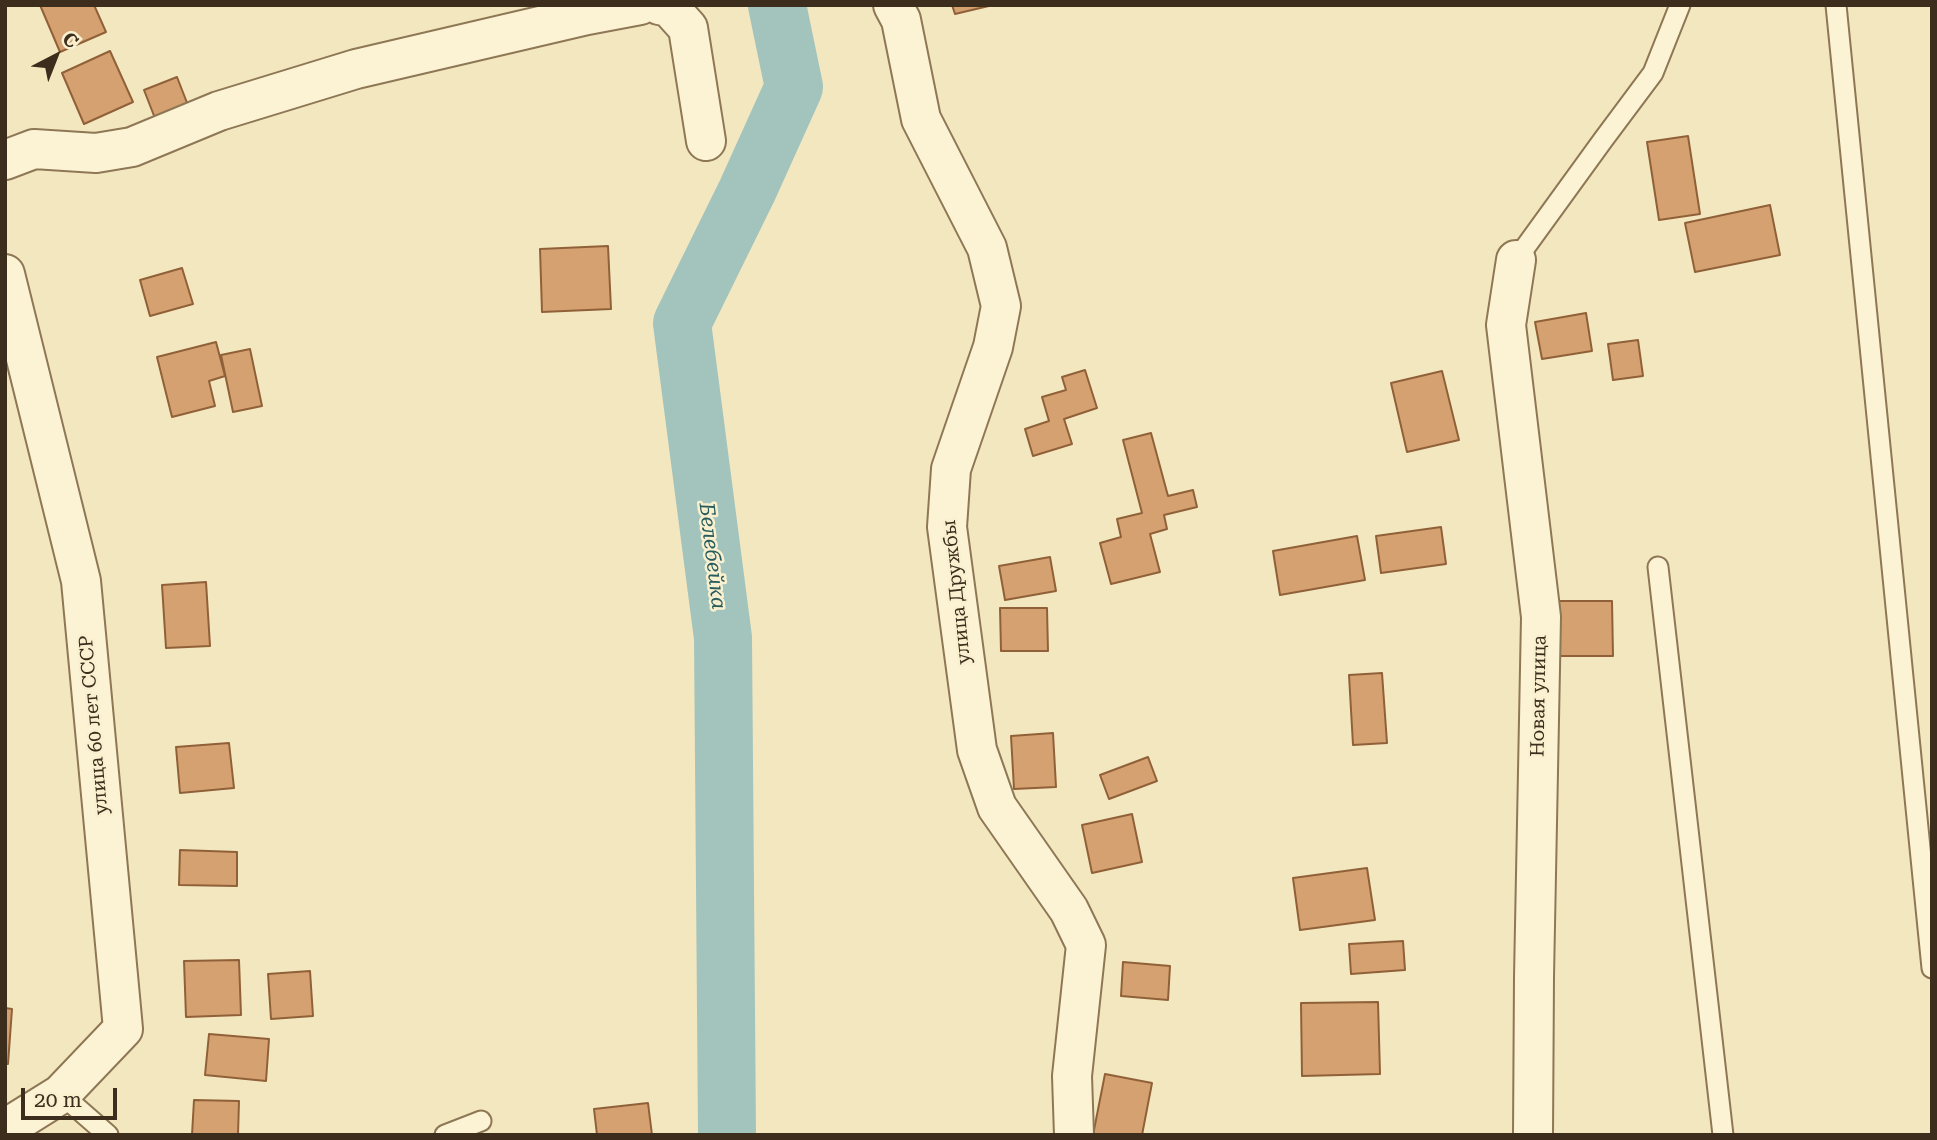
<!DOCTYPE html>
<html>
<head>
<meta charset="utf-8">
<style>
  body { margin:0 }
  #map { position:relative; width:1937px; height:1140px; overflow:hidden; background:#f3e7c0; font-family:"Roboto Serif",serif }
  canvas { display:block }
  .frame { position:absolute; inset:0; border:7px solid #3c2d1c; pointer-events:none }
  .north { position:absolute; left:21px; top:21px; width:70px; height:70px; -webkit-text-stroke:5px #f9f0d0; paint-order:stroke; rotate:42deg; font-size:19px; font-weight:700; line-height:28px; text-align:center; color:#3c2d1c }
  .north::after { content:''; display:block; margin:auto; width:24px; height:32px; background:#3c2d1c; clip-path:polygon(50% 0,100% 100%,50% 72%,0 100%) }
  .scale { position:absolute; left:21px; top:1088px; width:96px; height:32px; box-sizing:border-box; border:4px solid #3c2d1c; border-top:0; padding-left:9px; font-size:21px; line-height:24px; white-space:nowrap; color:#3c2d1c; -webkit-text-stroke:5px #f9f0d0; paint-order:stroke }
</style>
</head>
<body>
<div id="map">
<canvas width="1937" height="1140"></canvas>
<div class="frame"></div>
<div class="north">С</div>
<div class="scale">20 m</div>
</div>
<script>
const ctx = document.querySelector('canvas').getContext('2d');
ctx.lineJoin = 'round';
function strokePath(path, color, width, dash) { ctx.strokeStyle = color; ctx.lineWidth = width; ctx.lineCap = dash ? 'butt' : 'round'; ctx.setLineDash(dash || []); ctx.stroke(path); }
function fillPath(path, color) { ctx.fillStyle = color; ctx.fill(path, 'evenodd'); }
function label(font, color, halo, rows, align = 'center') {
  ctx.font = font + ' "Roboto Serif",serif'; ctx.lineWidth = 5; ctx.setLineDash([]); ctx.textBaseline = 'middle'; ctx.strokeStyle = halo; ctx.fillStyle = color; for (const [text, x, y, turn = 0] of rows) {
    ctx.save(); ctx.translate(x, y); ctx.rotate((+turn || 0) * Math.PI / 180); ctx.textAlign = isNaN(turn) ? turn : align; if (halo) ctx.strokeText(text, 0, 0); ctx.fillText(text, 0, 0); ctx.restore();
  }
}
strokePath(new Path2D(`
  M727 1135 723 638 682 323 747 191 794 87 777 5`), '#a3c4bd', 58);
const building = new Path2D(`
  M40 5H94L106 32 60 52Z
  M952 5H993L955 14Z
  M110 51 133 102 84 124 62 73Z
  M177 77 191 113 158 126 144 90Z
  M1688 136 1700 214 1659 220 1647 142Z
  M1770 205 1780 255 1695 272 1685 223Z
  M608 246 611 309 542 312 540 249Z
  M182 268 193 304 150 316 140 280Z
  M1586 313 1592 351 1542 359 1535 322Z
  M1638 340 1643 376 1613 380 1608 344Z
  M216 342 225 376 209 381 215 406 172 417 157 357Z
  M250 349 262 406 233 412 221 355Z
  M1085 370 1097 408 1064 419 1072 444 1033 456 1025 429 1049 421 1042 397 1066 390 1062 377Z
  M1442 371 1459 440 1407 452 1391 383Z
  M1151 433 1168 496 1193 490 1197 507 1164 515 1167 529 1150 534 1160 572 1111 584 1100 543 1121 537 1117 519 1142 513 1123 440Z
  M1441 527 1446 564 1381 573 1376 536Z
  M1357 536 1365 580 1280 595 1273 551Z
  M1050 557 1056 591 1005 600 999 566Z
  M206 582 210 646 166 648 162 585Z
  M1556 601H1612L1613 656H1556Z
  M1000 608H1047L1048 651H1001Z
  M1382 673 1387 743 1353 745 1349 675Z
  M1053 733 1056 787 1014 789 1011 736Z
  M229 743 234 788 180 793 176 747Z
  M1148 757 1157 781 1109 799 1100 775Z
  M1132 814 1142 862 1092 873 1082 825Z
  M180 850 237 852V886L179 885Z
  M1367 868 1375 920 1300 930 1293 878Z
  M1403 941 1405 970 1351 974 1349 944Z
  M239 960 241 1015 186 1017 184 961Z
  M1123 962 1170 966 1168 1000 1121 996Z
  M310 971 313 1016 271 1019 268 974Z
  M1378 1002 1380 1074 1302 1076 1301 1003Z
  M5 1008 12 1009 8 1064H5Z
  M209 1034 269 1039 266 1081 205 1075Z
  M1105 1074 1152 1083 1142 1135H1093Z
  M194 1100 239 1101 238 1135H192Z
  M648 1103 652 1135H597L594 1109Z`);
fillPath(building, '#d5a171');
strokePath(building, '#906138', 2);
const service = new Path2D(`
  M1836 5 1932 968
  M1516 260 1603 140 1653 73 1680 5
  M1658 567 1723 1135
  M61 1094 108 1135
  M445 1135 481 1121`);
const minor = new Path2D(`
  M659 5 669 7 688 28 706 141
  M893 5 901 20 921 119 987 248 1001 306 993 347 951 469 947 527 977 750 997 807 1069 910 1086 945 1072 1076 1074 1135
  M5 160 34 149 96 153 132 147 219 111 356 69 587 15 640 5
  M1516 260 1506 325 1541 617 1534 977 1533 1135
  M5 274 81 581 123 1029 61 1094 5 1129`);
strokePath(service, '#8e7755', 23);
strokePath(minor, '#8e7755', 42);
strokePath(service, '#fcf3d4', 19);
strokePath(minor, '#fcf3d4', 38);
label('19px', '#3c2d1c', '#f9f0d0', [
  ["улица Дружбы",957,592,-96],
  ["Новая улица",1539,696,-89],
  ["улица 60 лет СССР",94,725,-95]
]);
label('italic 21px', '#295d5d', '#f9f0d0', [
  ["Белебейка",712,556,83]
]);
</script>
</body>
</html>
